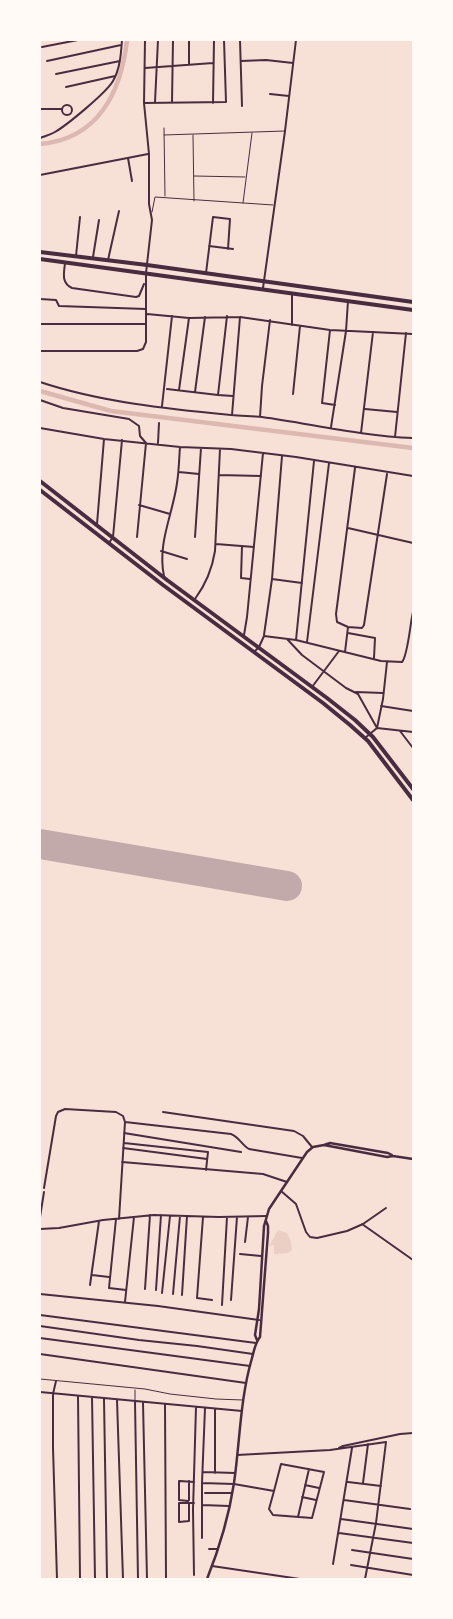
<!DOCTYPE html>
<html>
<head>
<meta charset="utf-8">
<style>
  body { margin:0 }
  #map { position:relative; width:453px; height:1619px; overflow:hidden; background:#f7e1d7; font-family:Manrope,sans-serif }
  canvas { display:block }
  .frame { position:absolute; inset:0; border:41px solid #fffaf5; pointer-events:none }
</style>
</head>
<body>
<div id="map">
<canvas width="453" height="1619"></canvas>
<div class="frame"></div>
</div>
<script>
const ctx = document.querySelector('canvas').getContext('2d');
ctx.lineJoin = 'round';
function fillPath(path, color) { ctx.fillStyle = color; ctx.fill(path, 'evenodd'); }
function strokePath(path, color, width, dash) { ctx.strokeStyle = color; ctx.lineWidth = width; ctx.lineCap = dash ? 'butt' : 'round'; ctx.setLineDash(dash || []); ctx.stroke(path); }
fillPath(new Path2D(`
  M278 1230 287 1233 291 1241 292 1250 288 1253 274 1254V1245L269 1246Z`), '#ebcfc5');
strokePath(new Path2D(`
  M40 144C98 139 121 93 127 40
  M40 391 111 411 413 448`), '#dcb8b0', 4.5);
strokePath(new Path2D(`
  M40 844 287 886`), '#c3aaaa', 30);
strokePath(new Path2D(`
  M164 128 165 196
  M164 135 285 131
  M193 135 194 201
  M194 176 245 177
  M243 203 252 133
  M152 212 155 197 273 205
  M40 1379 145 1389 170 1394 216 1399 242 1400
  M135 1401V1390`), '#4a2c40', 1);
strokePath(new Path2D(`
  M240 40 242 106
  M42 47 78 40
  M47 61 121 45
  M241 61 266 60 293 63
  M189 64V40
  M145 68 213 63
  M56 74 120 61
  M66 87 115 76
  M270 94 289 96
  M155 102 158 40
  M172 102 173 40
  M144 103 226 102 224 40
  M213 103 214 40
  M62 110a5 5 0 1 1 10 0a5 5 0 1 1-10 0Z
  M40 109H62
  M40 138C45 136 50 135 55 132 67 125 106 93 113 81 120 69 121 54 122 40
  M128 158 132 181
  M40 175 148 154
  M209 246 233 249
  M76 256 80 217
  M93 257 99 220
  M108 260 119 211
  M65 263C64 273 61 283 72 288L136 297 139 296 144 284
  M206 273 213 217 230 219 228 249
  M263 288 285 131 296 40
  M292 293V325
  M40 299 56 300 59 306 146 309
  M147 314 189 318 240 317 330 330 413 334
  M227 316 218 395 233 396
  M40 324H146V273L152 220 149 204V154L144 103 145 40
  M330 330 322 403 335 405
  M40 351H137L143 349 146 342V324
  M40 382C100 402 168 409 231 415 242 416 252 416 262 417 312 424 362 436 413 438
  M167 389 218 395
  M179 390 189 318
  M195 392 205 317
  M293 394 300 326
  M40 400 63 408 129 419 139 426 140 436 146 443 137 537
  M162 406 172 316
  M365 409 397 412
  M232 415 240 317
  M260 417 262 386 270 320
  M331 427 346 331 348 301
  M40 428 104 439 180 447 231 449 296 457 413 476
  M361 433 373 332
  M395 437 406 333
  M158 443 159 423
  M355 468 336 614 337 622 348 627 362 628 364 625 387 474
  M179 472 199 474
  M219 475 261 476
  M139 505 170 514
  M97 524 104 439
  M348 528 413 543
  M195 537 201 448
  M109 543 113 537 122 440
  M216 544 254 547
  M242 546 241 578 250 579
  M161 551 187 559
  M164 576C157 543 173 514 177 483 179 471 179 459 180 447
  M272 579 302 583
  M195 599C206 584 212 570 215 551L220 449
  M348 633 375 638 374 658
  M244 635 247 617 263 453
  M264 635 272 579 282 456
  M287 639 302 655 346 688 358 694 377 728 413 732
  M296 640 314 461
  M307 642 329 463
  M254 652 259 647 264 636 296 640 381 661 402 662C408 655 410 624 413 612
  M345 652 348 627
  M312 687 339 651
  M356 692 383 693
  M381 706 413 711
  M400 731 413 748
  M365 738 377 728 383 699 387 662
  M163 1112 294 1131 303 1136 312 1147
  M125 1122 231 1134C239 1137 242 1145 249 1149L302 1158
  M124 1133 241 1152
  M124 1143 208 1152 206 1170
  M123 1148 207 1159
  M122 1162 263 1174 287 1182
  M44 1188 56 1116 58 1112 65 1109 116 1112 123 1116 125 1122 119 1219
  M281 1191 296 1204 306 1232 310 1237 317 1238 347 1231 363 1224 386 1208
  M40 1217 44 1192
  M203 1217 197 1298 212 1300
  M116 1219 109 1288 126 1290
  M362 1224 413 1260
  M40 1229 59 1228 103 1220 154 1215 219 1217 267 1216
  M245 1242 248 1217
  M240 1254 261 1256
  M92 1275 109 1277
  M90 1285 99 1221
  M145 1289 150 1215
  M156 1290 161 1215
  M162 1293 170 1216
  M40 1294 158 1306 259 1320
  M173 1294 180 1216
  M182 1295 187 1216
  M231 1300 237 1217
  M125 1302 134 1217
  M222 1305 227 1217
  M40 1315 256 1343
  M40 1326 139 1340 197 1346 253 1354
  M40 1338 250 1366
  M40 1354 246 1383
  M56 1381 53 1394V1448L57 1579
  M40 1392 242 1411
  M78 1396 80 1579
  M92 1397 95 1579
  M104 1399 107 1579
  M117 1400 123 1579
  M135 1402 138 1579
  M143 1403 147 1579
  M165 1405 166 1579
  M215 1409V1473
  M339 1448 343 1446 400 1434 413 1433
  M237 1455 330 1450 386 1442 376 1523 365 1579
  M203 1472 235 1473
  M189 1481V1500L188 1501 179 1500V1481H180L194 1482
  M348 1482 381 1486
  M202 1483 205 1408
  M363 1483 368 1444
  M305 1485 319 1488
  M205 1493H232
  M302 1497 316 1500
  M344 1500 410 1509
  M189 1503V1521L179 1522V1503H194
  M202 1505V1538
  M229 1506 202 1505V1483L234 1484 274 1491 269 1509 273 1515 312 1518 324 1472 281 1464 274 1491
  M298 1517 309 1469
  M341 1519 413 1529
  M339 1533 413 1543
  M209 1549H217
  M352 1550 413 1559
  M333 1564 352 1448
  M351 1565 413 1575
  M212 1566 300 1579
  M194 1575 193 1510 196 1407`), '#4a2c40', 2);
strokePath(new Path2D(`
  M324 1145 330 1143 388 1153 392 1155
  M257 1340 255 1335 259 1309 264 1226 269 1209 307 1152 313 1147 324 1145 387 1157 393 1156 413 1159
  M207 1579C219 1549 229 1516 234 1483 240 1441 240 1399 252 1358 254 1351 255 1343 260 1337L268 1233V1226L266 1221`), '#4a2c40', 2.5);
strokePath(new Path2D(`
  M40 252 147 265 413 302
  M40 259 413 310
  M40 481 167 580 327 698 355 720 373 737 413 789
  M40 490 163 585 323 703 350 725 368 741 413 800`), '#4a2c40', 4);
</script>
</body>
</html>
